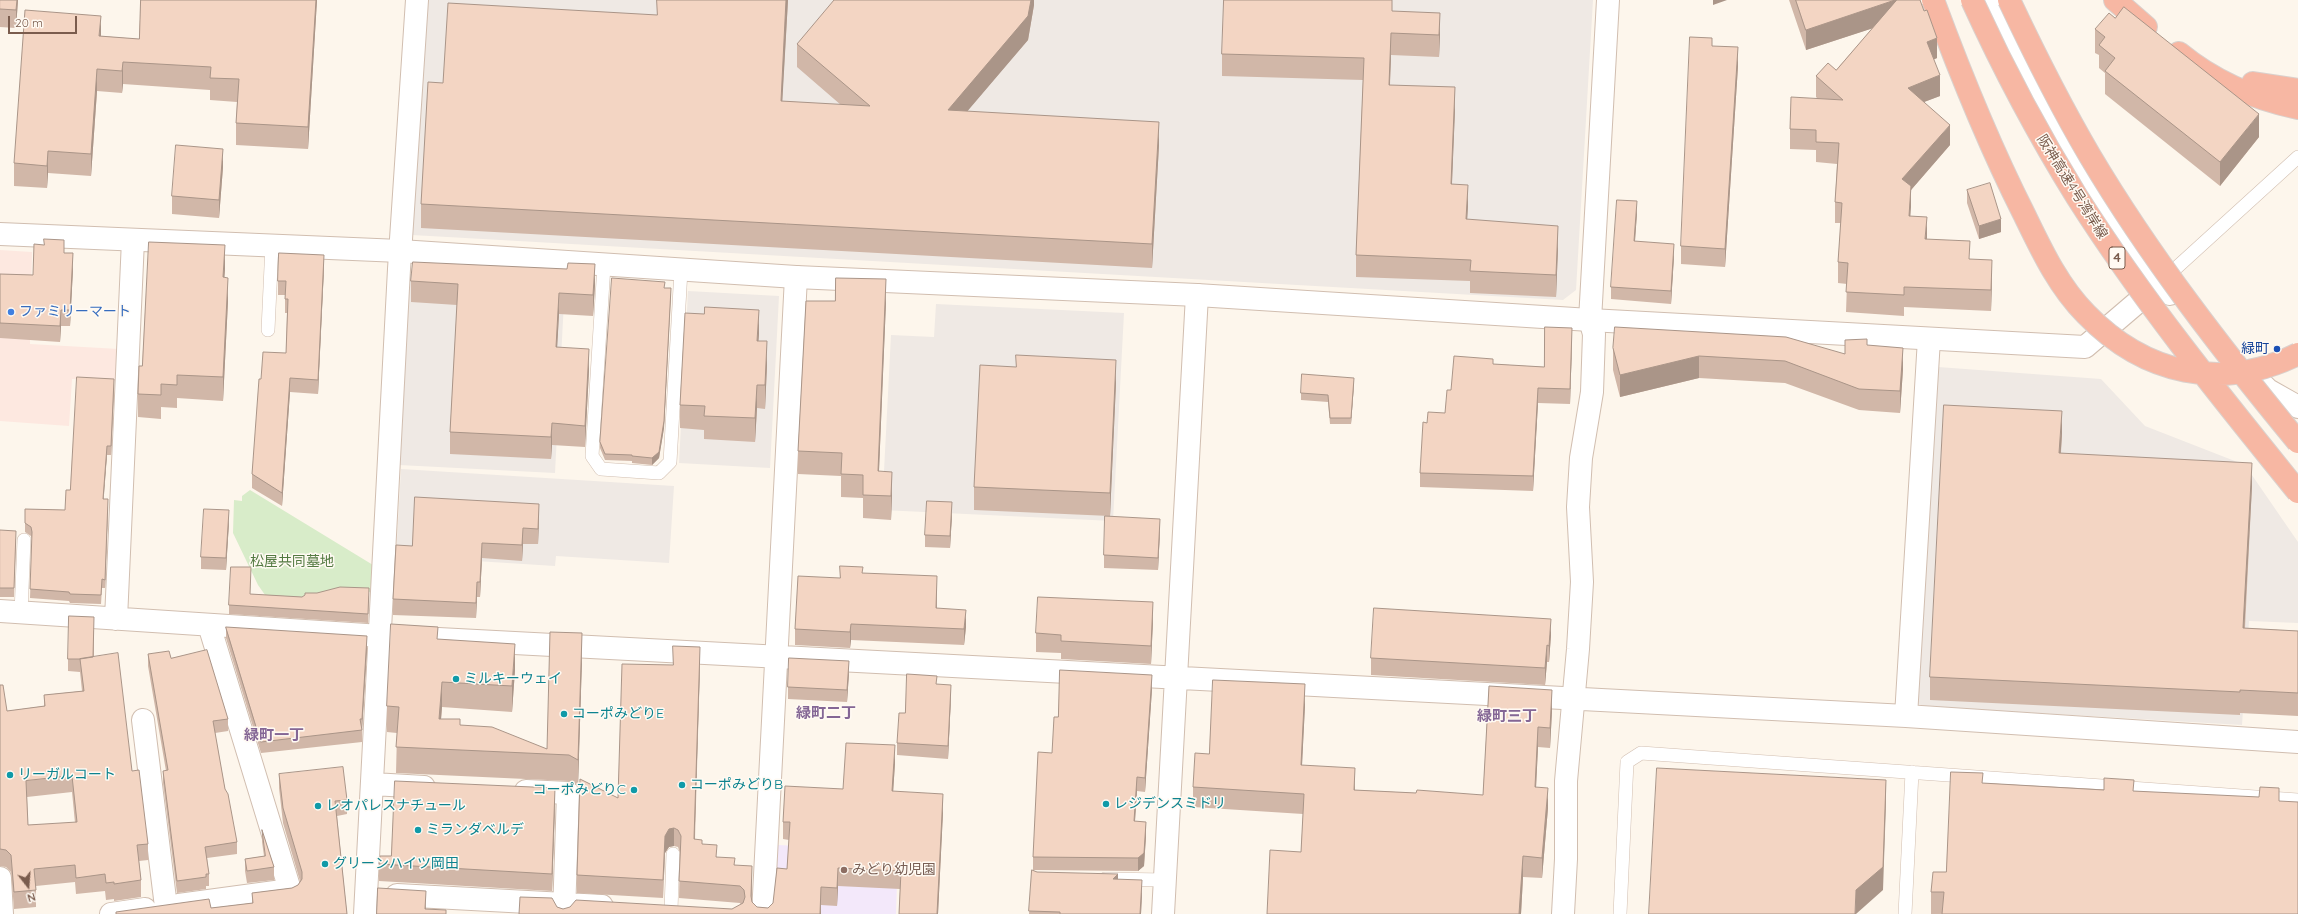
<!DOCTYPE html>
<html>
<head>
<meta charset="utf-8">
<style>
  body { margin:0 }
  #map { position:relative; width:2298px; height:914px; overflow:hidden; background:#fdf6ec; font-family:Quicksand,sans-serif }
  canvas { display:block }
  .north { position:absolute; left:8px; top:866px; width:40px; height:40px; -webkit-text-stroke:3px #fffaf3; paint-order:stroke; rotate:163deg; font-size:11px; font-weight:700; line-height:16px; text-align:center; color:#7a5c4d }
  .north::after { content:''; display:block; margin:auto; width:14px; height:18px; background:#7a5c4d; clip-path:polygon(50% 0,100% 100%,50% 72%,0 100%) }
  .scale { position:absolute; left:8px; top:16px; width:69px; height:18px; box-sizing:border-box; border:2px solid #7a5c4d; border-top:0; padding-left:5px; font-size:12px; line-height:14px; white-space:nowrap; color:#7a5c4d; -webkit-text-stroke:3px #fffaf3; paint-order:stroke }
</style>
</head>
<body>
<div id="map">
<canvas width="2298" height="914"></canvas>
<div class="north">N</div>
<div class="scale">20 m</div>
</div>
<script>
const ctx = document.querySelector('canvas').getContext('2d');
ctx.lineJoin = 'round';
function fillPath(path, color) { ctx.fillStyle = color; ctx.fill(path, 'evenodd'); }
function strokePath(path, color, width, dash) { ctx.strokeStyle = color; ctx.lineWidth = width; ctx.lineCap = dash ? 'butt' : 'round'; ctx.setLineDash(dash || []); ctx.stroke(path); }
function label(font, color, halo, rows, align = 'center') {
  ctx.font = font + ' Quicksand,"Noto Sans JP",sans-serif'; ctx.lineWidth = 3; ctx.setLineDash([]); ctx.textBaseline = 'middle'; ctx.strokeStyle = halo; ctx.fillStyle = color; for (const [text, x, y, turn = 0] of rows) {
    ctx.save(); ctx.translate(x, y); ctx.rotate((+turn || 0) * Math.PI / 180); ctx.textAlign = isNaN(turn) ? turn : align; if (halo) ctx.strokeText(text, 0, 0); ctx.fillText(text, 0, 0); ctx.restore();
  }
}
fillPath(new Path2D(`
  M0 250 32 252 30 344 119 349 117 381 72 379 69 426 0 421Z`), '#fde8e0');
fillPath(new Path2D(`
  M425 0H1593L1576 290 1563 300 412 235Z
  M410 274 565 282 555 473 399 465Z
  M688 291 779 296 770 468 679 463Z
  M936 304 1124 313 1113 521 882 510 891 335 934 337Z
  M1938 367 2101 379 2145 426 2245 465 2298 542V623L2249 621 2242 725 1916 706Z
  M401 469 674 486 669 563 556 556 555 566 396 556Z`), '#efe9e4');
fillPath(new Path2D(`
  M777 845 898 850 896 914H774Z`), '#f3e8fa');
fillPath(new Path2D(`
  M250 490 373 565 370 592 347 591 270 602 258 585 233 533 234 500 242 501V496Z`), '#d8ecc9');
const service = new Path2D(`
  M604 265 592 456 601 469 659 473 670 462 681 270
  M2164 279 2298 157
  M268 330 272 245
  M21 613 24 540
  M1105 879 1165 880
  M671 910 673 854
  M1620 914 1627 762 1641 753 2298 800
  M1905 914 1912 772`);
const minor = new Path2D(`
  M0 611 381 636 1906 716 2298 742
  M116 619 133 240
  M1906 716 1929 339
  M143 720 166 907
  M373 784 424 787
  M526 791 568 793 564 914
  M0 878 2 914
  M397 895 602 906
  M179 905 290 890 209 625
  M111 914 145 909
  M365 914 399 269 417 0
  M763 914 796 277
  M1163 914 1197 295
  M1563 914 1566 859V781L1578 649 1582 582 1578 507 1581 458 1592 392 1594 334 1590 320 1608 0`);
const tertiary = new Path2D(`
  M1987 0 2020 72 2097 202 2160 283 2170 294
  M0 234 400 251 796 277 1197 295 1590 320 2085 347 2160 283
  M2249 371 2268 390 2298 407`);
const motorway = new Path2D(`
  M2115 0 2146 27
  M2179 53C2213 81 2255 99 2298 108
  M2253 83 2298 90`);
strokePath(service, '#d1beb0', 14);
strokePath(minor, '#d1beb0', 24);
strokePath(tertiary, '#d1beb0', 24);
strokePath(motorway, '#dad1cd', 24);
strokePath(service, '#fff', 13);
strokePath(minor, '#fff', 22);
strokePath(tertiary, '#fff', 22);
strokePath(motorway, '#f7b7a3', 22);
const motorwayBridge = new Path2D(`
  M1933 0C1960 73 1989 145 2024 214 2041 249 2058 286 2086 314 2144 374 2222 392 2298 354
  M1972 0C2003 68 2038 134 2077 197 2143 301 2221 397 2298 492
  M2009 0C2034 53 2060 105 2090 156 2150 257 2223 351 2298 442`);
strokePath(motorwayBridge, '#dad1cd', 24, []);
strokePath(motorwayBridge, '#f7b7a3', 22);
fillPath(new Path2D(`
  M0 0H18L16 28 0 27Z
  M141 0H317L308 149 236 145V123L237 102 210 100V90L123 84 122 93 97 91 91 176 48 173 47 188 14 186V163L101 36 139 39Z
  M657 0H788L782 101 841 105 797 67V44L1034 0V5L1028 40 967 111 1159 145 1152 268 421 228V204L443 83 657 15Z
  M1789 0H1920L1937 58 1933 60 1940 96 1924 102 1950 145 1911 190 1910 216 1927 240 1970 259 1992 280 1991 311 1904 307V316L1846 312 1847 284 1838 283V262L1841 223H1835V202L1837 164 1816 162V150L1790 149V129L1818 99 1816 97V76L1836 70 1873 28 1806 50Z
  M1392 11 1440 34 1439 57 1391 55 1390 85 1455 109 1452 184 1468 206 1467 219 1558 248 1556 297 1470 293V281L1356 277V255L1363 80 1222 76V54Z
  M2095 29 2259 137 2220 186 2105 94V73L2099 68V55L2095 53Z
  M1712 46 1738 66 1725 267 1681 264V246Z
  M223 167 219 218 172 214V196Z
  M1967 190 2001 232 1979 239 1967 203Z
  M1637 213 1635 241 1674 256 1671 304 1611 299V287Z
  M64 253 73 269 70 326H61L60 342 0 338V274L33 275Z
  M324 268 318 394 290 392 282 506 252 488V474L261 379 286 353 287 313H285V295H278V281Z
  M225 269 224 277 228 301 223 401 177 398V408L161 407V419L138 417V394L142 366Z
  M411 281 595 285 593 316 559 314 557 347 589 370 585 447 552 445 551 459 450 454V432L457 305 411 302Z
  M665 288 671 295 664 428 659 458 652 465 632 463V461L605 460 600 448V442Z
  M886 302 879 471 892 495 891 520 863 518V498L841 497V476L798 474V451Z
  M759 334 758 341 767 365 765 409 757 408 755 442 704 439V430L680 428V405Z
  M1845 340 1867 345 1903 369 1900 413 1859 410 1785 383 1699 378 1620 397 1613 370V348L1845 354Z
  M1572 343 1570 404 1538 403 1533 491 1420 487V473L1427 423 1445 413 1451 390 1493 364 1544 367Z
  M1016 367 1116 383 1110 516 974 510V487Z
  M1354 384 1351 424H1330L1328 402 1301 400V393Z
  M114 388 111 455H107L103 499 108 508 105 588H102L101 604 70 603 69 601 30 598 32 539 31 536 25 532V509L65 510 70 490Z
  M2062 434 2061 453 2252 486 2245 628 2298 631V716L2240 713V715L1930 700V677Z
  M952 515 950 548 925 547V535Z
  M539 519 538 544H523L522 561 482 558 480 597H477L476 618 393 615V599L412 546Z
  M229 522 226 570 201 569V557Z
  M0 530 16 539 14 597H0Z
  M1160 531 1158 570 1104 568V555Z
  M863 573 937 593V608L966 627 964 645 851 640 850 648 795 645V629L840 578Z
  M251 576 250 594 302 597 369 596 368 623 229 614V605Z
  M1153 620 1151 664 1061 659V653L1036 652V633Z
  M226 627 367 648 362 730V742L261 753 226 638Z
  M94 630V657L132 771 148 844V860L139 861 141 880V897L114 901V899L106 900 105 891 76 894 75 882 36 886V907L14 909 11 872 6 867 0 866V685L7 711 44 706V695L82 691 80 672 68 671V659ZM72 792 75 823 28 825 27 797Z
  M1551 635 1549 662H1547L1545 685 1371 675V658Z
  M438 639 515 670 512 712 442 707 441 719 460 725 547 749 582 659 578 786 569 781 396 773 397 733 387 732V706Z
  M148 654 171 658 228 719V731L215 733 225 789 237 842V854L207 858 209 874V886H206V889L177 893 163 783V771H166L148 666Z
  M700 665 695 839 702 844 717 857 735 865 752 884 751 899 752 902 757 907 768 908 773 903 787 869 789 840 783 839V822L843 789 895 763 893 792 943 812 938 914H899L900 889 838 886 837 906 821 905V914H519L557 907 563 909H732L741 905 740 903 679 898 680 853 678 847 674 846 669 847 665 853 663 898 577 893V875L618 798Z
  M849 673 847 702 788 699V687Z
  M937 684 951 697 948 759 897 755V743L905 713Z
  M1489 686 1552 711 1550 748 1538 747 1536 788 1548 808 1542 878 1523 877 1521 914H1267L1301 852 1303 814 1193 807V787L1209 754 1305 705 1302 765 1355 790 1416 793 1483 795Z
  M1152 689 1145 792 1137 791 1135 821 1146 836 1144 866 1138 871 1033 870V857L1052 753 1058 717Z
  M279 774 347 800V814L337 816 347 914 211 908 252 903V893L292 888 298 885 300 881 283 823 279 788Z
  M1983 783 2134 791 2279 801 2298 914H1931V892L1946 872Z
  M555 805 552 891 379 881V864L391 856Z
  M262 830 274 867V880L247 883 245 871V859L264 856 262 842Z
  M1032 870 1037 872 1118 879 1142 893 1141 914H1029Z`), '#d1b7a8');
fillPath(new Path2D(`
  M17 0H18L16 28V10Z
  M316 0H317L308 149V127Z
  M786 0H788L781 125V101Z
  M1031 0H1034V5L1028 40 948 134V110Z
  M1713 0H1727L1713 5Z
  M1895 0H1898V20L1806 50V30Z
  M1440 13V34L1439 57V35Z
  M101 16V38L99 36Z
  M1391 33V55L1389 106V85Z
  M1937 38V58L1927 62V42Z
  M1738 47V66L1725 267V249Z
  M123 62V84L122 93V71Z
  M97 69V91L91 176V154Z
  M1940 75V96L1908 108V88Z
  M1455 87V109L1451 206V184Z
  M2259 114V137L2220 186V162Z
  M1159 122V145L1152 268V244Z
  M1950 125V145L1911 190V207L1909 236 1902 179Z
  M223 149V167L219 218V200Z
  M48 151V173L47 188V166Z
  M1468 185V206L1466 240V219Z
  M1637 201V213L1634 254V241Z
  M1927 217V238L1925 260V239Z
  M2001 219V232L1979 239V226Z
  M1558 226V248L1556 297V275Z
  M1674 244V256L1671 304V291Z
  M225 245V269L223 301V277Z
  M73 253V269L70 326V310Z
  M324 255V268L318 394V380Z
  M1992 260V280L1991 311V290Z
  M595 264V285L593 316V295Z
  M228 278V301L223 401V377Z
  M886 279V302L878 494V471Z
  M671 288 664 428 659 458 652 465V458Z
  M559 293V314L556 368V347Z
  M61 310V326L60 342V326Z
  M759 310V334L757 364V341Z
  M1572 328V343L1570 404V389Z
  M767 341V365L765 409V385Z
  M1903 348V369L1900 413V391Z
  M589 349V370L585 447V426Z
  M1699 356V378L1620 397V375Z
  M1116 360V383L1110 516V493Z
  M290 378V392L282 506V493Z
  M1354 378V384L1351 424V418Z
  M114 379V388L111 455V446Z
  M757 385V408L755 442V418Z
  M1538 388V403L1533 491V476Z
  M2062 411V434L2059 476V453Z
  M552 423V445L551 459V437Z
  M107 446V455L103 508V499Z
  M2252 463V486L2243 651V628Z
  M892 472V495L891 520V496Z
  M108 499V508L105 588V580Z
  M952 502V515L950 548V536Z
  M539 504V519L538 544V529Z
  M229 510V522L226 570V558Z
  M1160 519V531L1158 570V558Z
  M523 528V544L522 561V545Z
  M482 543V558L480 597V582Z
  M937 576V593L936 625V608Z
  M477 582V597L476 618V603Z
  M1153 602V620L1151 664V646Z
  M966 610V627L964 645V629Z
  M1551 619V635L1549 662V646Z
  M851 624V640L850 648V632Z
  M582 633V659L578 786V760Z
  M367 636V648L362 730V719Z
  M515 644V670L512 712V686Z
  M1547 645V662L1545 685V668Z
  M700 647V665L694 857V839Z
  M849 661V673L847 702V690Z
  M1152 675V689L1145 792V778Z
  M442 682V707L439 744V719Z
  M1305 684V705L1301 785V765Z
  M951 685V697L948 759V746Z
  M1552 690V711L1550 748V728Z
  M1538 727V747L1535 808V787Z
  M895 745V763L892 809V791Z
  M1355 768V788L1354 810V790Z
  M1137 777V791L1134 835V821Z
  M1886 780V803L1883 890 1856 914H1855L1856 890Z
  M555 788V805L552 891V874Z
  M1548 788V808L1542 878V858Z
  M943 794V812L938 914H937Z
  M1146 822V836L1144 866 1138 871V858Z
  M674 828V846L669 847 665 853 663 898 665 836 669 829Z
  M1523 856V877L1521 914H1519Z
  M752 866V884L751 914V896Z
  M838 868V886L837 906V888Z
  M1118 874V887L1113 879Z
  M1142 880V893L1141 914H1140Z
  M821 887V914H820Z
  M426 891V909L425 914Z`), '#aa9588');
const building = new Path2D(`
  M0 0H17L16 10 0 9Z
  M141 0H316L308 127 236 123 239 79 210 78 211 67 123 62 122 71 97 69 91 154 48 151 47 166 14 163 25 10 101 16 99 36 139 39Z
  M657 0H786L781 101 870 106 797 44 834 0H1031L1028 16 948 110 1159 122 1152 244 421 204 428 82 443 83 448 3 657 15Z
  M1224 0H1392V11L1440 13 1439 35 1391 33 1389 85 1455 87 1451 184 1468 185 1466 219 1558 226 1556 275 1470 271 1471 260 1356 255 1364 58 1222 54Z
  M1796 0H1895L1806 30Z
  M1897 0H1920L1924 11 1927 10 1937 38 1927 42 1940 75 1908 88 1950 125 1902 179 1911 186 1909 216 1927 217 1925 239 1970 241 1969 259 1992 260 1991 290 1904 287V295L1846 292 1848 263 1838 262 1842 203 1835 202 1839 143 1816 142V130L1790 129 1791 97 1843 100 1816 76 1828 63 1836 70Z
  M2124 7 2259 114 2220 162 2105 71 2115 58 2099 45 2105 37 2095 29 2109 13 2115 18Z
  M1690 37 1712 38V46L1738 47 1725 249 1681 246Z
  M176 145 223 149 219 200 172 196Z
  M1990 183 2001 219 1979 226 1967 190Z
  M1617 200 1637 201 1634 241 1674 244 1671 291 1611 287Z
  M44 239 64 240V253H73L70 310H61L60 326 0 323V274L33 275 34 244 44 245Z
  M149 242 225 245 223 277 228 278 223 377 177 375V385L161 384V395L138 394 139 366H142Z
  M279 253 324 255 318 380 290 378 282 493 252 474 259 379H261L263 352 286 353 288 299H285L286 281H278Z
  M413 262 567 269 568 263 595 264 593 295 559 293 556 347 589 349 585 426 552 423 551 437 450 432 458 284 411 281Z
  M612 278 665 282 664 288H671L664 421 659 452 652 458 632 456V455L605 454 600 442Z
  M836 278 886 279 878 471 892 472 891 496 863 495V475L841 474 842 453 798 451 806 301H835Z
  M705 307 759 310 757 341H767L765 385H757L755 418 704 416 705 406 680 405 685 313 704 314Z
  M1545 327 1572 328 1570 389 1538 388 1533 476 1420 473 1423 422 1427 423 1428 412 1445 413 1447 390H1451L1454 356 1493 359V364L1544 367Z
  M1615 327 1786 337 1845 354V340L1867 339V345L1903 348 1900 391 1859 389 1785 361 1699 356 1620 375 1613 348Z
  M1016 355 1116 360 1110 493 974 487 980 365 1016 367Z
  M1302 374 1354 378 1351 418H1330L1328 395 1301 393Z
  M77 377 114 379 111 446H107L103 499H108L105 580 102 579 101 595 70 594 69 592 30 589 32 532 31 527 25 523V509L65 510 66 490H70Z
  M1944 405 2062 411 2059 453 2252 463 2243 628 2298 631V693L2240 690V692L1930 677Z
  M415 497 539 504 538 529 523 528 522 545 482 543 480 582H477L476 603 393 599 396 545 412 546Z
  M927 501 952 502 950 536 925 535Z
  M204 509 229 510 226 558 201 557Z
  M1105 516 1160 519 1158 558 1104 555Z
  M0 530 16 531 14 588H0Z
  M840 566 863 567 862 573 937 576 936 608 966 610 964 629 851 624 850 632 795 629 798 576 840 578Z
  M231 567H251L250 594 302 597 305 595V593H317L340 587 369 588 368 614 229 605Z
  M1038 597 1153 602 1151 646 1061 641V635L1036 633Z
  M1374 608 1551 619 1549 646 1547 645 1545 668 1371 658Z
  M69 616 94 617 93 657 80 659H68Z
  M391 624 438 627 437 639 515 644 512 686 442 682 439 719H460V725L492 727 547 749 550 632 582 633 578 760 569 755 396 747 399 707 387 706Z
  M226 627 367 636 362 719H360L362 730 261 742Z
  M673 646 700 647 694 839 702 840V844L717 845 716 857 735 858 734 865 752 866 751 896 752 902 757 907 768 908 773 903 777 868 787 869 790 822H783L785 786 843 789 846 743 895 745 892 791 943 794 937 914H899L901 871 838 868 837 888 821 887 820 914H519L520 897 552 898 557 907 563 909 570 907 576 900 732 909 743 903 745 897 744 890 740 886 679 881 681 836 678 830 674 828 669 829 665 836 663 880 577 875 580 779 618 798 622 664 673 665Z
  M207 650 228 719 213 721 225 789 228 794 237 842 205 847 209 874H206V877L177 881 163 771 168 770 148 654 169 651 171 658Z
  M118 653 132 771 139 770 148 844 137 845 141 880 114 884V882L106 883 105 874 76 878 75 865 34 869 36 890 14 892 11 855 6 850 0 849V685H3L7 711 45 706 44 695 84 691 80 659ZM72 776 77 822 28 825 26 781Z
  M789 658 849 661 847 690 788 687Z
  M1060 670 1152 675 1145 778 1137 777 1134 821 1146 822 1144 853 1138 858 1033 857 1038 752 1052 753 1054 717H1058Z
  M907 674 937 676 936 684 951 685 948 746 897 743 899 713H905Z
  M1213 680 1305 684 1301 765 1355 768 1354 790 1416 793 1417 790 1483 795 1489 686 1552 690 1550 728 1538 727 1535 787 1548 788 1542 858 1523 856 1519 914H1267L1270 850 1301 852 1304 794 1193 787 1195 753 1209 754Z
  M343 767 347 800 335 801 347 914H116V912L209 899 211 908 253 903 252 893 292 888 298 885 302 879V872L283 808 279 774Z
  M1657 768 1886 780 1883 867 1856 890 1855 914H1649Z
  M1951 772 1983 773 1982 783 2104 790V778L2134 780 2133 791 2259 797 2260 787 2279 788V801L2298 802V914H1942L1944 892H1931L1933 872H1946Z
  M395 781 555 788 552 874 379 864 380 856H391Z
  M262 830 274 867 247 871 245 859 265 856Z
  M1032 870 1037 872 1118 874 1113 879 1142 880 1140 914H1060V912L1029 911Z
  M378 888 426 891 425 909 446 910V914H377Z`);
fillPath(building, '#f3d5c3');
strokePath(building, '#aa9588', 1);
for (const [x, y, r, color] of [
  [11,312,4,"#3f7fe0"],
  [2277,349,4,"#1a4fb4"],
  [456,679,4,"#0f9aa8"],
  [564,714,4,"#0f9aa8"],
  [10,775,4,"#0f9aa8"],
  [682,785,4,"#0f9aa8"],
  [634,790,4,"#0f9aa8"],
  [1106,804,4,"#0f9aa8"],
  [318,806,4,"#0f9aa8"],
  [418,830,4,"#0f9aa8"],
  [325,864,4,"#0f9aa8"],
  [844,870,4,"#8d6e63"]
]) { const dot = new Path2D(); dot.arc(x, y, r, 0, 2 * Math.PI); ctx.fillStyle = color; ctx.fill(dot); strokePath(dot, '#fffaf3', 1.5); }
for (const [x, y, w] of [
  [2117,258,16]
]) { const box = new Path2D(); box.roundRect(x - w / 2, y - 11, w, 22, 3); ctx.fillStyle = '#fffaf3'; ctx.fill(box); strokePath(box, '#7a5c4d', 1); }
label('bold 13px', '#7a5c4d', null, [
  ["4",2117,258]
]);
label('14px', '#7a5c4d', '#fffaf3', [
  ["阪神高速4号湾岸線",2072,187,58]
]);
label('14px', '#366cbe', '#fffaf3', [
  ["ファミリーマート",19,312]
], 'left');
label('14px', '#164399', '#fffaf3', [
  ["緑町",2269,349]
], 'right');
label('14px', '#537a41', '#fffaf3', [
  ["松屋共同墓地",292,562]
]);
label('14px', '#0d838f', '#fffaf3', [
  ["ミルキーウェイ",464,679],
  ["コーポみどりE",572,714],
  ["リーガルコート",18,775],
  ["コーポみどりB",690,785],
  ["コーポみどりC",626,790,"right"],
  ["レジデンスミドリ",1114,804],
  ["レオパレスナチュール",326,806],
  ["ミランダベルデ",426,830],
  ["グリーンハイツ岡田",333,864]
], 'left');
label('14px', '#785e54', '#fffaf3', [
  ["みどり幼児園",852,870]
], 'left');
label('bold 15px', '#846695', '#fffaf3', [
  ["緑町二丁",826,713],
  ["緑町三丁",1507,716],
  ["緑町一丁",274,735]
]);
</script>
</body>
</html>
